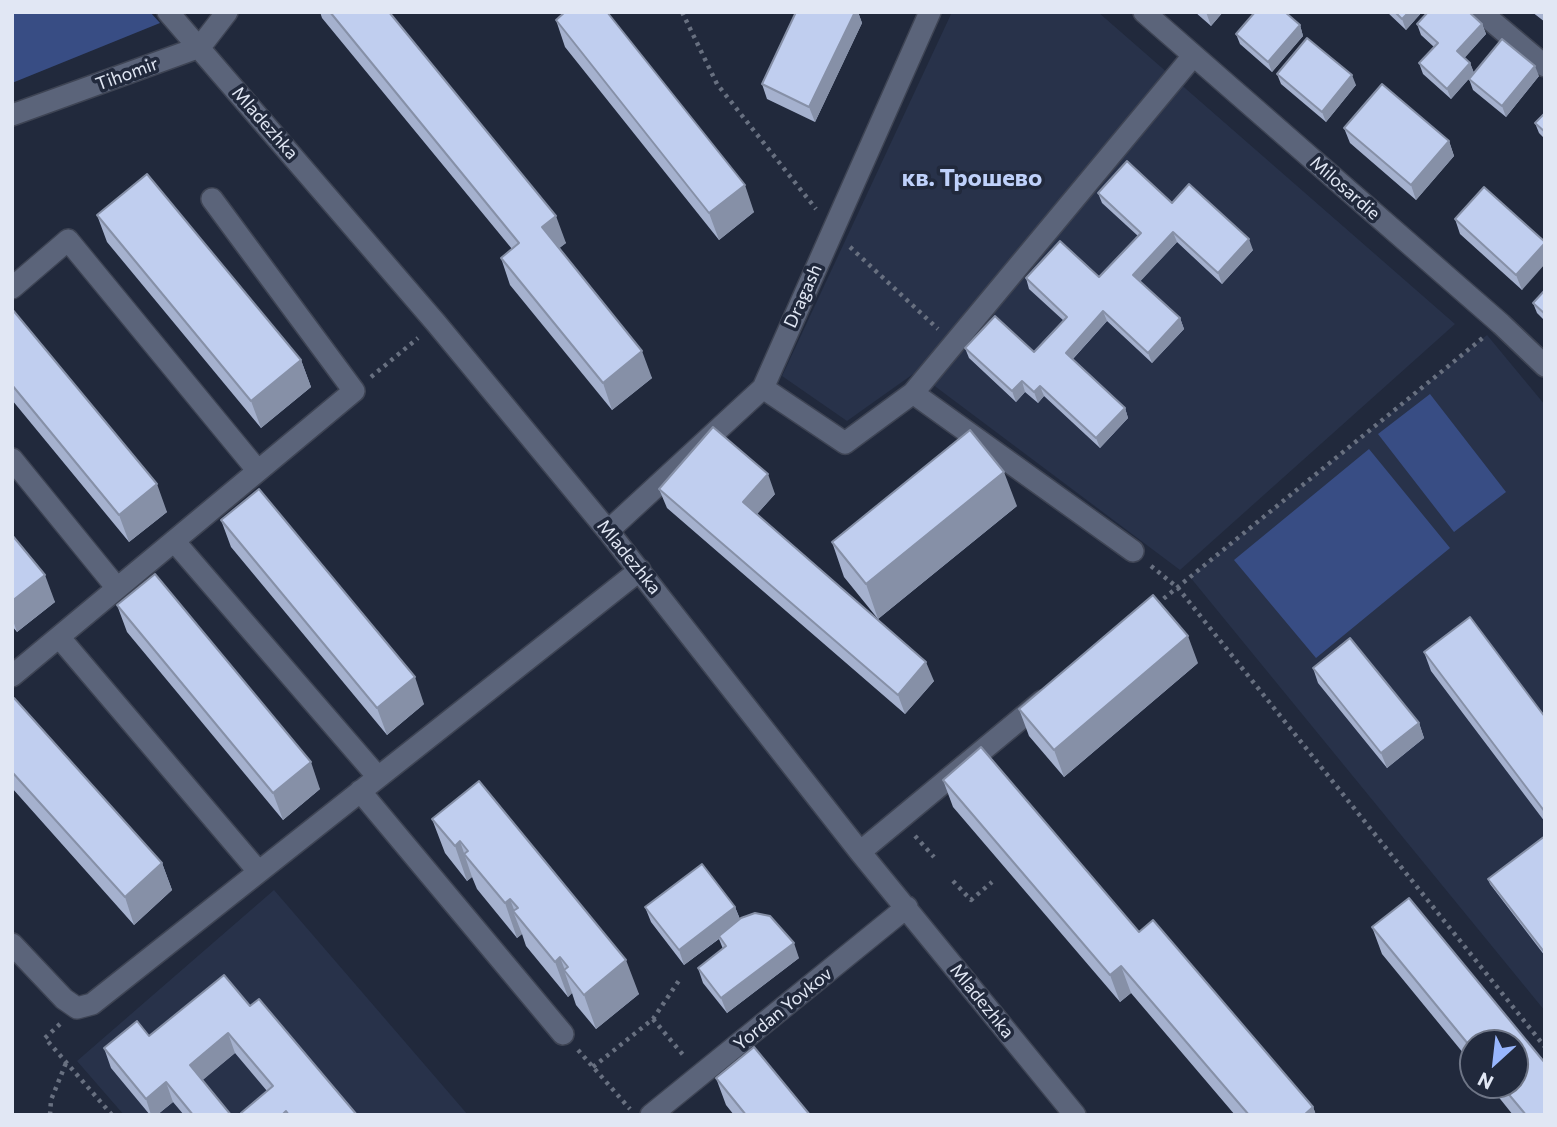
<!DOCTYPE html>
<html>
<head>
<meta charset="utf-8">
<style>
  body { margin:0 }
  #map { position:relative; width:1557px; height:1127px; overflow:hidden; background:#21293c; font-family:Commissioner,sans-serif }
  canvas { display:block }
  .frame { position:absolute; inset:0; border:14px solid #e1e7f4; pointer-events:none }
  .north { position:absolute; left:1459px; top:1029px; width:70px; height:70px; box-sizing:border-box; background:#21293c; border:2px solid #6e7586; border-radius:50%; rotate:207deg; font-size:19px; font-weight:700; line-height:28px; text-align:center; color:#e1e7f4 }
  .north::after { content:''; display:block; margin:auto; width:24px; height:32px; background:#98b6fd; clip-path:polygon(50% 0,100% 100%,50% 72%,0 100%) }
</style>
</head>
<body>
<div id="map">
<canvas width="1557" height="1127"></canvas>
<div class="frame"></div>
<div class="north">N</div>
</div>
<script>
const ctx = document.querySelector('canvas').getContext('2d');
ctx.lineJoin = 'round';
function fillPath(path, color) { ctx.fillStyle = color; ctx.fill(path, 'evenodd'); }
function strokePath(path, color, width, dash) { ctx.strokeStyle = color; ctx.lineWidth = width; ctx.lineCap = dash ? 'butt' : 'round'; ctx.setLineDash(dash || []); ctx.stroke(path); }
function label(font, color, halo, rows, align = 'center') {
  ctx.font = font + ' Commissioner,sans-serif'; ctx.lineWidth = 7; ctx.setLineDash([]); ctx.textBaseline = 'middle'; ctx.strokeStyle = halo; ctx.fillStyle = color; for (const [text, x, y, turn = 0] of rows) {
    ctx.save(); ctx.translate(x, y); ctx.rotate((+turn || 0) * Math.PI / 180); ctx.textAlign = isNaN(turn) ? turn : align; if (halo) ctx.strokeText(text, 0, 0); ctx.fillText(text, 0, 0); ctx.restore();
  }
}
fillPath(new Path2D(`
  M952 12H1098L1455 324 1180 570 916 372 847 421 782 376Z
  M1487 335 1545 405V1011L1190 577Z
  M274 890 468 1115H124L77 1061Z`), '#28324a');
fillPath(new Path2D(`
  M12 12H150L160 23 12 83Z
  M1430 394 1506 492 1454 532 1378 434Z
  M1369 449 1450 548 1316 658 1234 560Z`), '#384d84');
const minor = new Path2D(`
  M168 12 436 323 608 531 860 852 1075 1115
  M1144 12 1501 324 1545 366
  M1481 12 1545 66
  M12 115 200 47 227 12
  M12 288 68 240 258 471
  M763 388 845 443 913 393 1133 551
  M913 393 1193 56
  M12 459 117 588
  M608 531 763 388 930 12
  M174 541 378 777
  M59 637 258 871
  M12 676 354 391 212 199
  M360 791 563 1034
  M860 852 1042 701
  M12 944 64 999 77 1008 92 1004 640 570
  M651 1115 907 907`);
strokePath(minor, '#3e4454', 24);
strokePath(new Path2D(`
  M682 12 717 84 816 209
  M850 247 938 329
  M371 377 418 338
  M1151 566 1178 588 1545 1047
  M1157 604 1484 337
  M915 836 934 857
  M953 881 971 900 992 882
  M653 1019 684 1056
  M60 1024 45 1038 112 1115
  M578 1050 630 1109
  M593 1067 653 1019 680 979
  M50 1115 51 1100 66 1063`), '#687080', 4.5, [3.5, 5]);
strokePath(minor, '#5b647a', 21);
fillPath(new Path2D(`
  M320 12H389L566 243 559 248 652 378 612 410 510 285 501 258 512 249 322 18Z
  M796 12H858L862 23 815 122 767 99 762 84Z
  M1195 12H1223L1211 26Z
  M1387 12H1422L1406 30Z
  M1532 12H1545V22Z
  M556 20 754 212 719 240 565 47Z
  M1417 24H1482L1486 34 1464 58 1470 63 1474 73 1451 99 1423 74 1419 63 1434 47 1421 35Z
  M1300 25 1303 36 1272 72 1240 44 1236 34Z
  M1277 74 1356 85 1326 122 1281 84Z
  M1539 76 1506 117 1473 90 1469 79Z
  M1545 113V139L1539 133 1535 123Z
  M1344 128 1449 141 1454 156 1416 200 1350 143Z
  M1098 193 1172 203 1253 250 1222 284 1177 242 1140 281 1180 318 1184 329 1152 363 1107 321 1073 359 1125 408 1128 418 1100 448 1044 396 1038 403 1025 392 1016 402 969 358 965 348 1034 352 1064 321 1029 289 1026 278 1099 277 1138 236 1102 203Z
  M97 215 301 360 311 387 261 428 107 242Z
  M1455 219 1545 242 1522 290 1460 234Z
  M1545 290V321L1537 313 1533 303Z
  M12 309 167 512 129 542 12 400Z
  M659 489 775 494 757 514 934 681 905 714 667 508Z
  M1017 506 878 619 844 577 832 542Z
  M221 520 424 704 387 735 231 547Z
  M12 535 55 602 17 632 12 626Z
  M117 605 320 789 283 820 127 632Z
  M1424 652 1545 717V822L1431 671Z
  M1198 663 1064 777 1029 736 1019 709Z
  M1313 668 1419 723 1424 738 1387 768 1318 683Z
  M12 699 162 863 172 890 134 925 12 788Z
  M943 780 1139 932 1313 1107 1316 1115H1235L1131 993 1120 1002 953 807Z
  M479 781 639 994 596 1029 576 1005 572 993 568 997 526 946 522 934 517 938 477 889 472 877 467 881 445 853 432 819Z
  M1545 836V956L1490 884 1488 879Z
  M645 907H735L740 919 799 958 727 1013 703 983 698 968 723 949 719 939 684 965 651 922Z
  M1372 927 1545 1115H1513L1489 1085H1515L1473 1043V1065L1382 954Z
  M250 1006 357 1115H242L241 1113 267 1091 235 1053 202 1080 231 1115H184L173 1102 157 1115H150L111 1068 104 1048Z
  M716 1078 810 1115H734L726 1105Z`), '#a5b1ce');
fillPath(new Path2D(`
  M855 12H858L862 23 815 122 809 107Z
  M1206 12H1223L1211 26Z
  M1409 12H1422L1406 30 1402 19Z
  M1482 24 1486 34 1461 62 1457 51Z
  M1300 25 1303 36 1272 72 1268 62Z
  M1470 63 1474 73 1451 99 1447 89Z
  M1535 66 1539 76 1506 117 1502 106Z
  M1352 75 1356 85 1326 122 1322 112Z
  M1449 141 1454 156 1416 200 1411 185Z
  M745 185 754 212 719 240 709 213Z
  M556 216 566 243 552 254 542 227Z
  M1173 232 1177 242 1137 285 1133 275Z
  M1249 239 1253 250 1222 284 1218 273Z
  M1545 243V264L1522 290 1516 275Z
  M1103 311 1107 321 1069 363 1066 353Z
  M1180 318 1184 329 1152 363 1148 353Z
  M642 351 652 378 612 410 603 383Z
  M301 360 311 387 261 428 251 401Z
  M1022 381 1025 392 1016 402 1012 391Z
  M1040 386 1044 396 1038 403 1034 392Z
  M1125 408 1128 418 1100 448 1096 438Z
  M1004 472 1017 506 878 619 866 584Z
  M768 474 775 494 750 522 743 502Z
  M157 484 167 512 129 542 119 515Z
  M45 575 55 602 17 632 12 618V601Z
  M1188 636 1198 663 1064 777 1054 750Z
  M926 662 934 681 905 714 898 695Z
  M415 677 424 704 387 735 377 708Z
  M1419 723 1424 738 1387 768 1381 753Z
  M311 762 320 789 283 820 273 793Z
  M460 841 472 877 467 881 455 846Z
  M162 863 172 890 134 925 125 897Z
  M510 899 516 915 513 911 522 934 517 938 505 903Z
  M735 907 741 922 684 965 679 950Z
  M794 943 799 958 727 1013 721 998Z
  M560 957 566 973 564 970 572 993 568 997 555 962Z
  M626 960 639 994 596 1029 584 995Z
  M1121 966 1131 993 1120 1002 1110 975Z
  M228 1033 235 1053 197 1085 190 1065Z
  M166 1082 173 1102 157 1115H151L146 1099Z
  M1313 1107 1316 1115H1304Z`), '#8690a7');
const building = new Path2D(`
  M330 12H389L556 216 542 227 642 351 603 383 501 258 519 243Z
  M565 12H607L745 185 709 213 556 20Z
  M796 12H855L809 107 762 84Z
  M1255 12H1285L1300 25 1268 62 1236 34Z
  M1395 12H1409L1402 19Z
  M1428 12H1469L1482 24 1457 51 1470 63 1447 89 1419 63 1438 43 1417 24Z
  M1307 38 1352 75 1322 112 1277 74Z
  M1502 39 1535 66 1502 106 1469 79Z
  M1382 84 1449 141 1411 185 1344 128Z
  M1545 113V132L1535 123Z
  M1127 161 1172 203 1189 184 1249 239 1218 273 1173 232 1133 275 1180 318 1148 353 1103 311 1066 353 1125 408 1096 438 1040 386 1034 392 1022 381 1012 391 965 348 995 316 1034 352 1067 317 1026 278 1060 241 1099 277 1141 233 1098 193Z
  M147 174 301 360 251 401 97 215Z
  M1484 187 1545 242V243L1516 275 1455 219Z
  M1545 290V314L1533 303Z
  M12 309 157 484 119 515 12 385Z
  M713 427 768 474 743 502 926 662 898 695 659 489Z
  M970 430 1004 472 866 584 832 542Z
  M259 489 415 677 377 708 221 520Z
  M12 535 45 575 12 601Z
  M155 574 311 762 273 793 117 605Z
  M1153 595 1188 636 1054 750 1019 709Z
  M1470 617 1545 717V812L1424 652Z
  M1350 638 1419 723 1381 753 1313 668Z
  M14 698 162 863 125 897 12 772V699Z
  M981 747 1139 932 1153 920 1313 1107 1304 1115H1249L1121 966 1110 975 943 780Z
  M479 781 626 960 584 995 564 970 568 967 560 957 555 962 513 911 518 908 510 899 505 903 464 854 468 851 460 841 455 846 432 819Z
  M1545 836V953L1488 879Z
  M702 864 735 907 679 950 645 907Z
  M1409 898 1545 1063V1115H1526L1501 1085H1515V1043H1473V1050L1372 927Z
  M755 913 770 916 794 943 721 998 698 968 726 946 719 936 741 918Z
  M224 975 250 1006 259 999 357 1115H289L286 1111 282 1115H242L241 1113 273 1086 228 1033 190 1065 231 1115H193L166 1082 146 1099 104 1048 137 1021 149 1036Z
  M754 1047 810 1115H746L716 1078Z`);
fillPath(building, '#c0ceef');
strokePath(building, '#8690a7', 2);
label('18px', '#e1e7f4', '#21293c', [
  ["Tihomir",127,74,-20],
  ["Mladezhka",265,123,49],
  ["Milosardie",1345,188,41],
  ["Dragash",803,296,-66],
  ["Mladezhka",629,557,51],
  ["Mladezhka",982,1001,51],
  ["Yordan Yovkov",783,1009,-39]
]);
label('bold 24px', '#bfd1fa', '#21293c', [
  ["кв. Трошево",972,178]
]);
</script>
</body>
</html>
